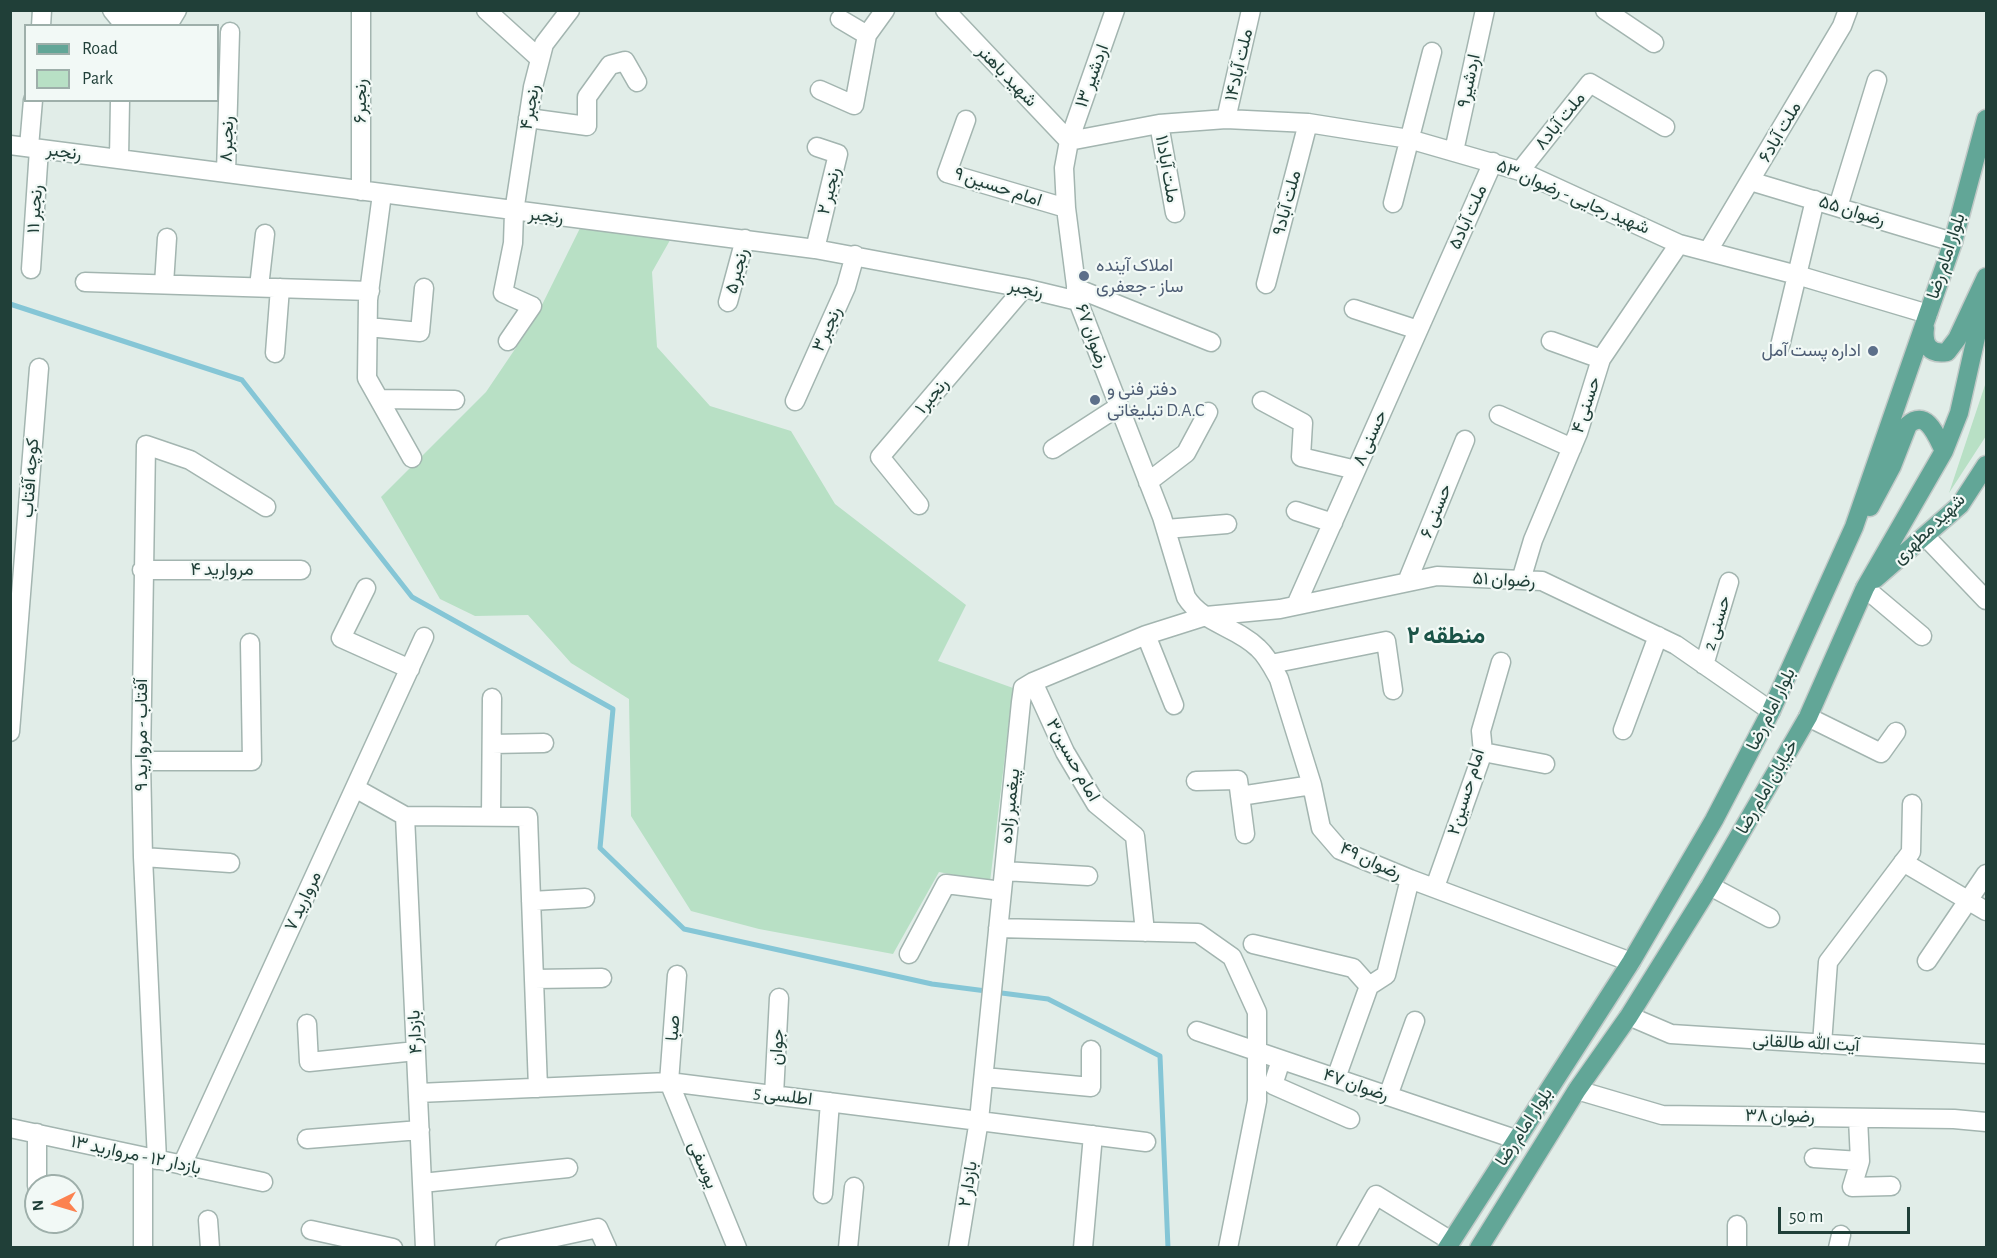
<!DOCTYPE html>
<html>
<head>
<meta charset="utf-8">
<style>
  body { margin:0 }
  #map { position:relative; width:1997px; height:1258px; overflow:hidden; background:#e1ede8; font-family:"Alegreya Sans",sans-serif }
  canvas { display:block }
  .frame { position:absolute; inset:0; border:12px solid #203f38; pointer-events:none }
  .legend { position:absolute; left:24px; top:24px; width:195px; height:78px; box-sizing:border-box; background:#f2f9f6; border:2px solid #9eafaa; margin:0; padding:8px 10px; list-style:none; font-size:18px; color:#203f38 }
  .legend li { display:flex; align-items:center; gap:12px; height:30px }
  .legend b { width:30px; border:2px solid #9eafaa }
  .north { position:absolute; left:24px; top:1174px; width:60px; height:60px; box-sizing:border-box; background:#f2f9f6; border:2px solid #9eafaa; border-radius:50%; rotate:265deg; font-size:16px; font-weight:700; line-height:24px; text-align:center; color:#203f38 }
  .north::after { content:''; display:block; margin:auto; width:21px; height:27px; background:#fc8250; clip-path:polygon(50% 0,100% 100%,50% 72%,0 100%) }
  .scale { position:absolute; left:1778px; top:1207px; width:132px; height:27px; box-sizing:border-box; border:3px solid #203f38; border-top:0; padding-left:8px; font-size:18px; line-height:21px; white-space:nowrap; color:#203f38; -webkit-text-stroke:4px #f2f9f6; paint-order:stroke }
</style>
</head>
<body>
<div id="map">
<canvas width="1997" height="1258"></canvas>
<div class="frame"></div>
<ul class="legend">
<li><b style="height:8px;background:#62a697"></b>Road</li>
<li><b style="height:16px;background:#b8e0c5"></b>Park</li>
</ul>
<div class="north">N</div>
<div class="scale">50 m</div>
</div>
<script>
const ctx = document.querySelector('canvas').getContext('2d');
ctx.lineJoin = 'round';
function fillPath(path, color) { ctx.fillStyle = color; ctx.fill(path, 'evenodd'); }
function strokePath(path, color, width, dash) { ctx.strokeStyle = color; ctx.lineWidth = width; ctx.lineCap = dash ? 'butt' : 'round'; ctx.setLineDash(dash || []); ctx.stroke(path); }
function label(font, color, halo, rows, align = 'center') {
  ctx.font = font + ' "Alegreya Sans",Vazirmatn,sans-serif'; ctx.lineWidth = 4.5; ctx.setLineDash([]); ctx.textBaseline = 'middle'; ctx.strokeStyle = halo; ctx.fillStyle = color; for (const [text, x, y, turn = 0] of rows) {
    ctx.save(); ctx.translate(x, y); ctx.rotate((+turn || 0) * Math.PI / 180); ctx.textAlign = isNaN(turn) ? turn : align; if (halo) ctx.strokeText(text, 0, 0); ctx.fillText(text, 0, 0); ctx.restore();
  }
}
fillPath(new Path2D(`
  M587 214 678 226 652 272 657 347 710 406 791 431 835 504 966 605 938 661 1013 688 990 882 939 872 893 954 759 929 691 911 631 816 629 699 571 663 528 615 475 616 440 599 381 497 486 392 534 321Z
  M1986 382V436L1949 493Z`), '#b8e0c5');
strokePath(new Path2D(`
  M10 304 242 380 412 597 613 709 600 848 684 929 932 984 1048 999 1160 1056 1168 1248`), '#85c6d6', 5);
const minor = new Path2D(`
  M112 10 121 21 171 20 177 10
  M486 10 540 59
  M945 10 1069 141
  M1115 10 1069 141 1064 168 1066 208 1078 301 1162 517 1186 597C1202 623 1237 627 1258 648 1267 656 1273 668 1279 679L1312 785 1321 828 1340 850 1410 879 1631 962
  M1605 10 1654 43
  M840 19 867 35
  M41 26 42 10
  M820 90 854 105 867 35 885 10
  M528 118 587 126V97L610 65 625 61 637 82
  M1226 119 1251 10
  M966 120 947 173 1066 208
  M1159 124 1175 213
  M1069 141 1159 124 1226 119 1308 123 1409 139 1520 171 1679 244 1797 275 1928 314
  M10 145 815 249 1024 288 1078 301
  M29 147 33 100
  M1454 151 1485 10
  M119 159 120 100
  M1520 171 1590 83 1665 127
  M226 173 230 32
  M1750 181 1953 242
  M361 191V10
  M382 194 368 300 367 378 412 458
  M1393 203 1432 52
  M1838 207 1877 80
  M815 249 838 154 817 147
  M1708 251 1842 26 1848 10
  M31 269 39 149
  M85 282 370 291
  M164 284 167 238
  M1266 284 1308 123
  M259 287 265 234
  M1076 288 1211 342
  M728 302 745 239
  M1354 309 1418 330
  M368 327 420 332 424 288
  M508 341 532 306 503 293 513 243 514 212 533 87 544 44 570 10
  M1551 341 1601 359
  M1780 346 1815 200
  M275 353 280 288
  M379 399 455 400
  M795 401 846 287 855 255
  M1262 401 1303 423 1301 457 1356 470
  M1499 415 1572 448
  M1053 449 1118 407
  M1148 482 1186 453 1208 412
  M919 505 880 457 1024 288
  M1296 511 1333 523
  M1166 529 1227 524
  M1925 536 1986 600
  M142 570H301
  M1521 580 1533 540 1578 433 1601 359 1679 244
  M1407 582 1465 440
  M366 588 341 638 410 669
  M1865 588 1922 636
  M1296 605 1493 162
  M1146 635 1174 705
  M1271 664 1386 641 1393 690
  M1704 665 1729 582
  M1033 682 1065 752 1096 804 1135 836 1145 932
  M1808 717 1881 753 1896 732
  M1623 730 1658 636
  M10 732 39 368
  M492 744 544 743
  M1483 752 1545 764
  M141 761H252L250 643
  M1196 781 1238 780 1245 834
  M355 788 405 816 528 817 538 1088
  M1240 796 1312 785
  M405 816 425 1248
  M491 816 492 698
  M143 857 230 863
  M1903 862 1986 911
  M1004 871 1088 876
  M1710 886 1770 918
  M1435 887 1483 752 1481 731 1501 662
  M531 901 585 898
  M998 928 1198 933 1232 957 1257 1012V1101L1228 1248
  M1253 944 1353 968 1369 986
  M909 954 946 884 1002 891
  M1927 961 1986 874
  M677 975 669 1082 737 1248
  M534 979 602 978
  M1629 1016 1671 1034 1986 1054
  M307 1024 309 1062 416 1051
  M1197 1031 1515 1139
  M1822 1044 1828 962 1911 852 1912 804
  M1281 1060 1273 1085 1350 1119
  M984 1077 1091 1087V1050
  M1336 1078 1369 986 1386 975 1410 879
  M1577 1090 1662 1115 1954 1119 1986 1122
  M418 1093 669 1082 1146 1142
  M774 1095 779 998
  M1388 1096 1415 1021
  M1858 1118 1860 1161
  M10 1128 263 1182
  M37 1133V1186
  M307 1139 420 1130
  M1814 1158 1860 1161 1852 1187 1891 1186
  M157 1160 143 857 141 761 146 445 190 460 266 507
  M182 1165 424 637
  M422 1183 568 1168
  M823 1194 830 1102
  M208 1220 210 1248
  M1737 1225V1248
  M311 1230 393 1248
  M143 1248V1158
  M505 1248 598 1228 607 1248
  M848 1248 854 1187
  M958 1248 979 1120 1021 702 1023 688 1033 682 1146 635 1206 616 1280 609 1437 576 1542 581 1676 645 1771 711
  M1083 1248 1093 1135
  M1346 1248 1376 1195 1451 1241
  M1838 1248 1841 1235`);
const major = new Path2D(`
  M1925 328C1923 344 1929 355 1947 352L1957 339 1986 277
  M1870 507 1892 466 1908 425C1927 408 1937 437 1944 451
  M1875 579 1960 505 1986 465
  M1447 1248 1631 962 1714 820 1771 711 1854 527 1953 242 1986 119
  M1479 1248 1577 1090 1629 1016 1710 886 1808 717 1865 588 1944 451 1959 413 1986 293`);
strokePath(minor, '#a3b5b0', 21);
strokePath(major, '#c1c9c7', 21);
strokePath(minor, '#fff', 18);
strokePath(major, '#62a697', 18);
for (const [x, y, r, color] of [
  [1084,276,6,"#5c6f8a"],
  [1873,351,6,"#5c6f8a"],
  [1095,400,6,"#5c6f8a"]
]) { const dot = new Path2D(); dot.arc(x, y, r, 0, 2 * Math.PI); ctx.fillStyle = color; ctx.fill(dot); strokePath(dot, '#f2f9f6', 2); }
label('18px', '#203f38', '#f2f9f6', [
  ["ملت آباد۱۴",1239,65,-77],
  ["شهید باهنر",1007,76,46],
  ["اردشیر ۱۳",1092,76,-70],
  ["اردشیر۹",1469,81,-78],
  ["رنجبر۶",361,101,-90],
  ["رنجبر۴",530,107,-80],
  ["ملت آباد۸",1560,121,-51],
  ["ملت آباد۶",1780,132,-60],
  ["رنجبر۸",227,139,-88],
  ["رنجبر",64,152,8],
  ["ملت آباد۱۱",1167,169,80],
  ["امام حسین ۹",998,187,18],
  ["رنجبر ۲",829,191,-76],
  ["شهید رجایی - رضوان ۵۳",1573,197,23],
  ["ملت آباد۹",1287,203,-75],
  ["رنجبر ۱۱",35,209,-86],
  ["رضوان ۵۵",1852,211,17],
  ["رنجبر",546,216,7],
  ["ملت آباد۵",1468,217,-66],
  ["بلوار امام رضا",1946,256,-72],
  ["رنجبر۵",737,271,-75],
  ["رنجبر",1026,289,13],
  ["رنجبر۳",827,329,-66],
  ["رضوان ۶۷",1092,336,70],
  ["رنجبر۱",932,396,-50],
  ["حسنی ۴",1586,405,-72],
  ["حسنی ۸",1370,438,-66],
  ["کوچه آفتاب",30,478,-86],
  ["حسنی ۶",1436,511,-68],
  ["شهید مطهری",1929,529,-44],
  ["مروارید ۴",222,570],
  ["رضوان ۵۱",1504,580,3],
  ["حسنی 2",1717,623,-73],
  ["بلوار امام رضا",1771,709,-64],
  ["آفتاب - مروارید ۹",142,735,-90],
  ["امام حسین۳",1073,760,61],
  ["خیابان امام رضا",1767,787,-60],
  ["امام حسین۲",1466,792,-73],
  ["پیغمبر زاده",1010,806,-84],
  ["رضوان ۴۹",1371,861,25],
  ["مروارید ۷",303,901,-65],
  ["صبا",673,1028,-85],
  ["بازدار۴",415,1032,-93],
  ["آیت الله طالقانی",1806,1043,3],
  ["جوان",777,1047,-87],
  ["رضوان ۴۷",1356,1085,19],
  ["اطلسی 5",783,1096,7],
  ["رضوان ۳۸",1780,1116,1],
  ["بلوار امام رضا",1524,1127,-57],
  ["بازدار ۱۲ - مروارید ۱۳",136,1155,12],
  ["یوسفی",703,1165,67],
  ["بازدار ۲",968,1184,-81]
]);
label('18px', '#4e5e75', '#f2f9f6', [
  ["املاک آینده",1096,266],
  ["ساز - جعفری",1096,287],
  ["اداره پست آمل",1861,351,"right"],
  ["دفتر فنی و",1107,390],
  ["تبلیغاتی D.A.C",1107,411]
], 'left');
label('bold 24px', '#1a5347', '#f2f9f6', [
  ["منطقه ۲",1446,636]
]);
</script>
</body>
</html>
